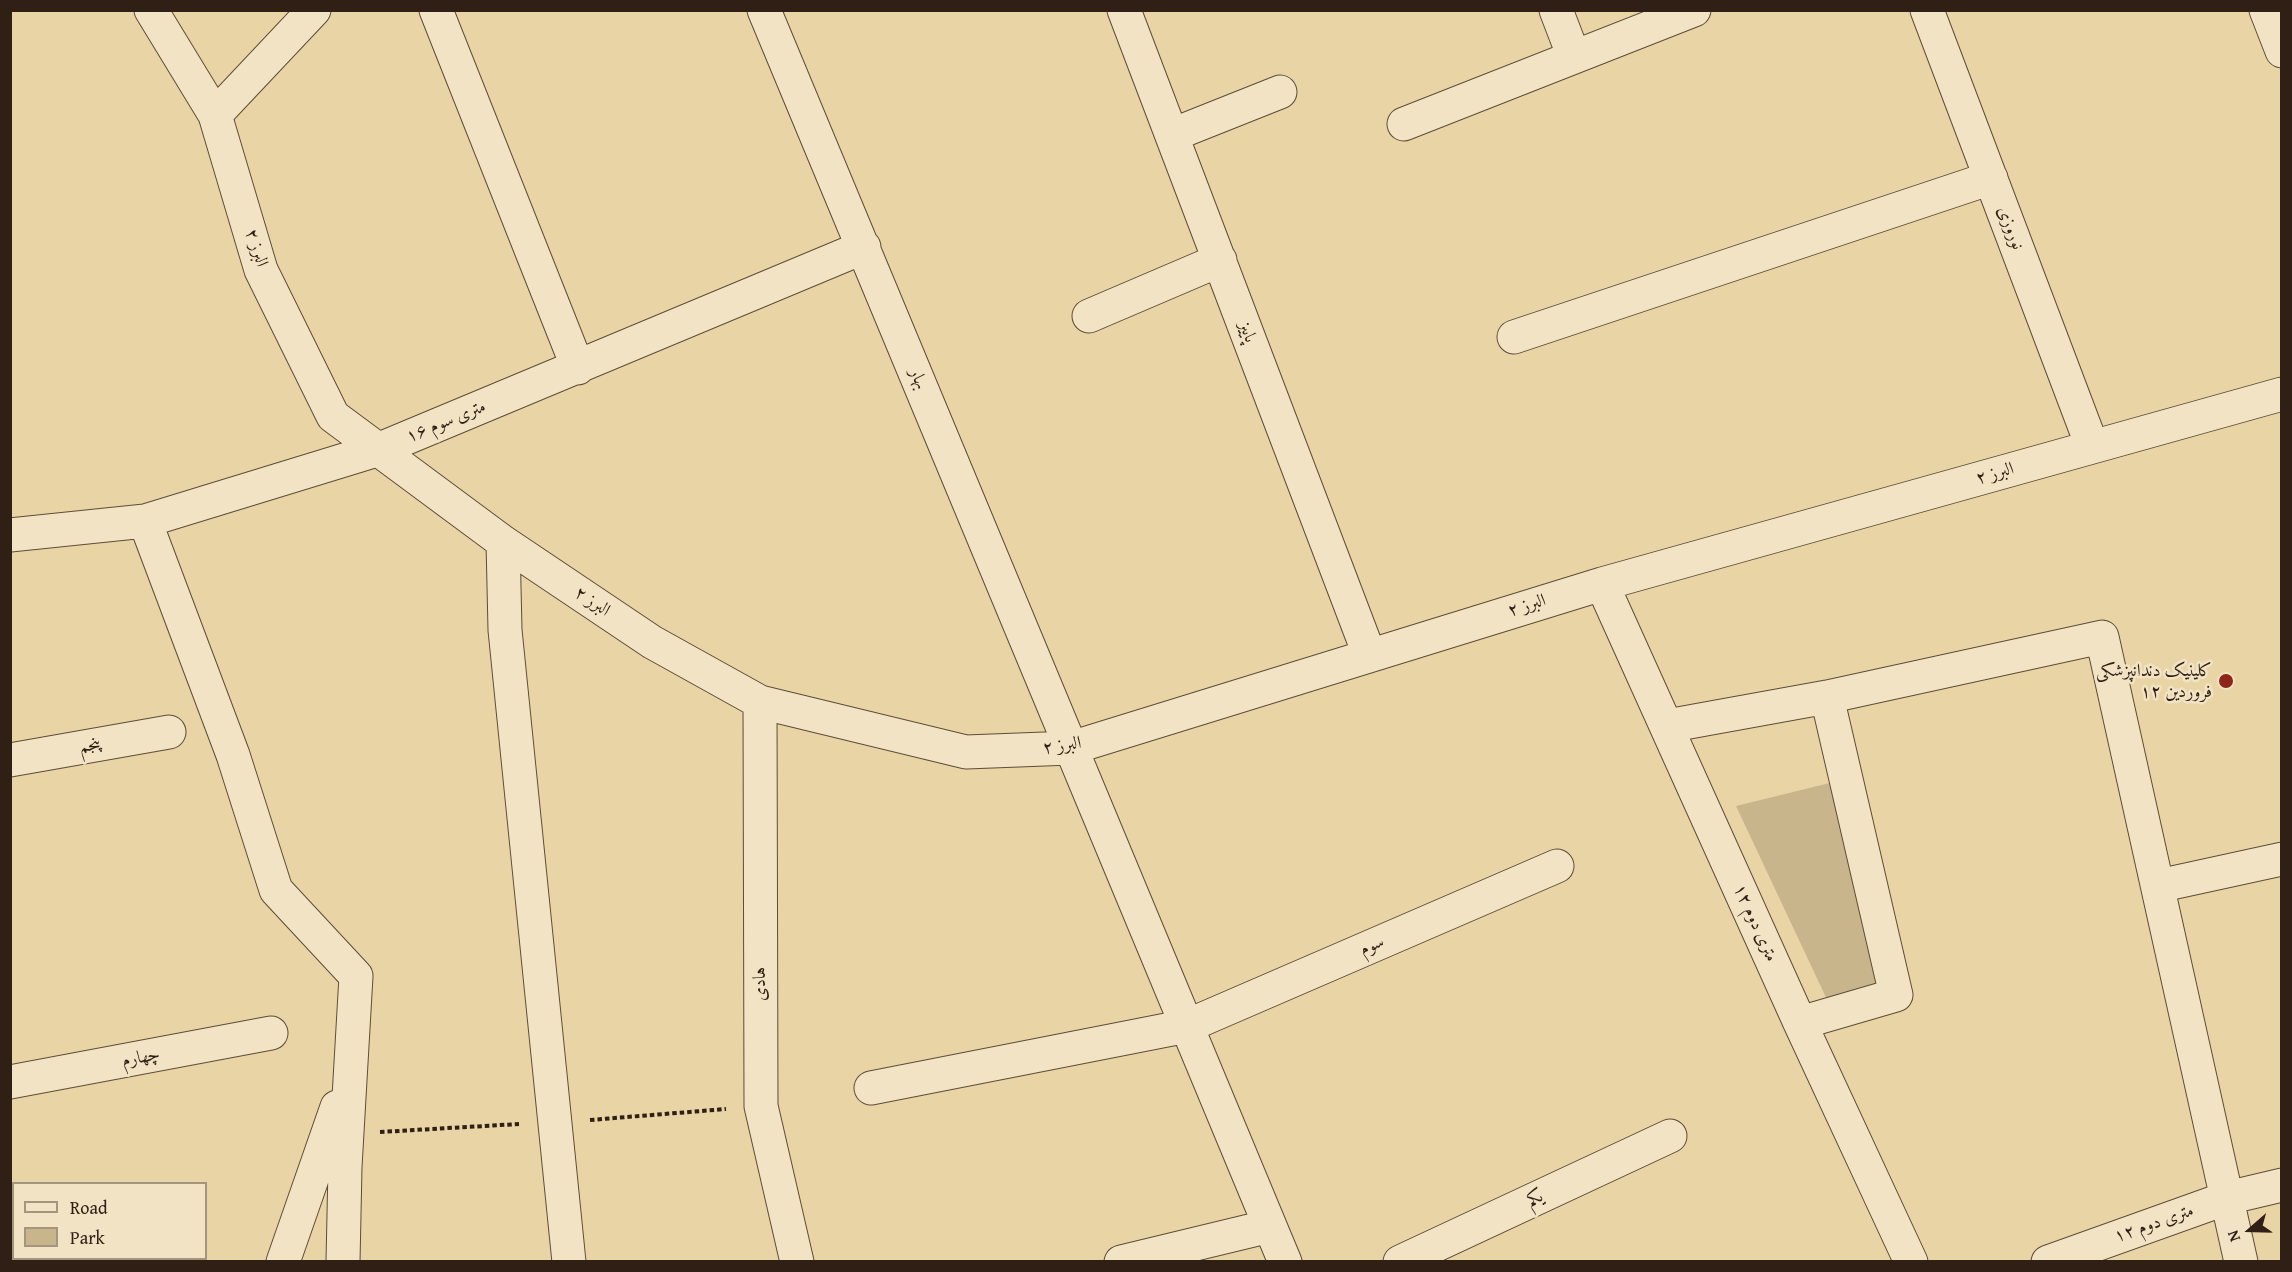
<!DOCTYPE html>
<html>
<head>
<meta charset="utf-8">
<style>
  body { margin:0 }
  #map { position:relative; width:2292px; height:1272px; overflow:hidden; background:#e9d4a5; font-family:"Gentium Book Plus",serif }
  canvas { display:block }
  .frame { position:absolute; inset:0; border:12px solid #2f1f14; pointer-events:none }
  .legend { position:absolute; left:12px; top:1182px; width:195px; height:78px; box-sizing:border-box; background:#f1e3c4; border:2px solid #a3957e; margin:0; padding:8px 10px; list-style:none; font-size:18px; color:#2f1f14 }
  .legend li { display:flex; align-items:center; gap:12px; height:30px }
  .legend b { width:30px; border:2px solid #a3957e }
  .north { position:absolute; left:2220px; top:1200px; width:60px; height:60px; -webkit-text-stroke:4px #f1e3c4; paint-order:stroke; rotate:250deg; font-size:16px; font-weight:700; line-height:24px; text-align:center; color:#2f1f14 }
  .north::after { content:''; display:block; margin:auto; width:21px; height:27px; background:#2f1f14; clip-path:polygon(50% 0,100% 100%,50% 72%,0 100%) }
</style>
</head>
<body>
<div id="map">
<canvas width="2292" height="1272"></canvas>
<div class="frame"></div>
<ul class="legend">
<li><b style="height:8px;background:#f1e3c4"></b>Road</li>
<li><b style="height:16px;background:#c9b58c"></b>Park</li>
</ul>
<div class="north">N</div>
</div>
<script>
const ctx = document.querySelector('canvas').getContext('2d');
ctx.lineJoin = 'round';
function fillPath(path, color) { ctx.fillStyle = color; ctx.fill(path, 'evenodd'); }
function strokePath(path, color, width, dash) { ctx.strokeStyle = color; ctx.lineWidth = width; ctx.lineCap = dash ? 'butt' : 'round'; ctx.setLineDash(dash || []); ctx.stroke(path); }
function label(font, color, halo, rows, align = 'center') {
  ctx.font = font + ' "Gentium Book Plus",Amiri,serif'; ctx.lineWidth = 5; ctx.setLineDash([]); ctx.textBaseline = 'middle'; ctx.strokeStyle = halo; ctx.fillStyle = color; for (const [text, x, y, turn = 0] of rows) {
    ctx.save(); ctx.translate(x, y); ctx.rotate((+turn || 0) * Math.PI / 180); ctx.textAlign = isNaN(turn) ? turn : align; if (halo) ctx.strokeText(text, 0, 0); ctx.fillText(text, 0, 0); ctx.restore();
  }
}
fillPath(new Path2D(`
  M1838 781 1886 989 1830 1006 1736 806Z`), '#c9b58c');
const minor = new Path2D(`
  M151 10 215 115 261 270 333 416 503 542 652 642 760 702 966 752 1071 748 1602 584 2282 394
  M436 10 578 368
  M764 10 1285 1262
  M1124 10 1369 654
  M1556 10 1574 57
  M1927 10 2092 446
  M2266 10 2282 51
  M215 115 314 10
  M1404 124 1694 10
  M1172 135 1280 92
  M1089 316 1220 260
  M1514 337 1991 178
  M145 521 233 755 276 890 356 976 345 1167 343 1262
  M10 535 145 521 380 449 864 247
  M503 542 505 630 569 1262
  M1602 584 1800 1023 1911 1262
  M760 702 761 1106 797 1262
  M1667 726 1827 697 2102 637 2241 1262
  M10 760 169 732
  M2158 886 2282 859
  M1800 1023 1896 995 1827 697
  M10 1082 271 1033
  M871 1088 1187 1026 1557 866
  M283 1262 337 1107
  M1121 1262 1270 1226
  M1400 1262 1670 1136
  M2048 1262 2227 1198 2282 1185`);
strokePath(minor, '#5e4c38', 35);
strokePath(new Path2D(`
  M590 1120 726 1109
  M380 1132 519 1124`), '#2f1f14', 4, [4.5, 3]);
strokePath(minor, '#f1e3c4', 33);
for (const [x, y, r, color] of [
  [2226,681,8,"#8f2418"]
]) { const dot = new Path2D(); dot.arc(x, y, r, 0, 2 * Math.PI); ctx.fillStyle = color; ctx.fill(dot); strokePath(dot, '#f1e3c4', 2); }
label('18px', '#2f1f14', '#f1e3c4', [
  ["نوروزی",2010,228,69],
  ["البرز ۲",256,248,72],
  ["پاییز",1247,332,69],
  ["بهار",918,379,68],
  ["۱۶ متری سوم",446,422,-22],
  ["البرز ۲",1995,474,-16],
  ["البرز ۲",592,602,34],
  ["البرز ۲",1527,606,-17],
  ["پنجم",90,746,-10],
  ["البرز ۲",1062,746,-8],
  ["۱۲ متری دوم",1755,923,66],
  ["سوم",1372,946,-23],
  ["هادی",760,984,-90],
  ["چهارم",141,1058,-11],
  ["یکم",1535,1199,-25],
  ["۱۲ متری دوم",2154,1224,-19]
]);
label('18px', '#2f1f14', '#f1e3c4', [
  ["کلینیک دندانپزشکی",2212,671],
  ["۱۲ فروردین",2212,692]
], 'right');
</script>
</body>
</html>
